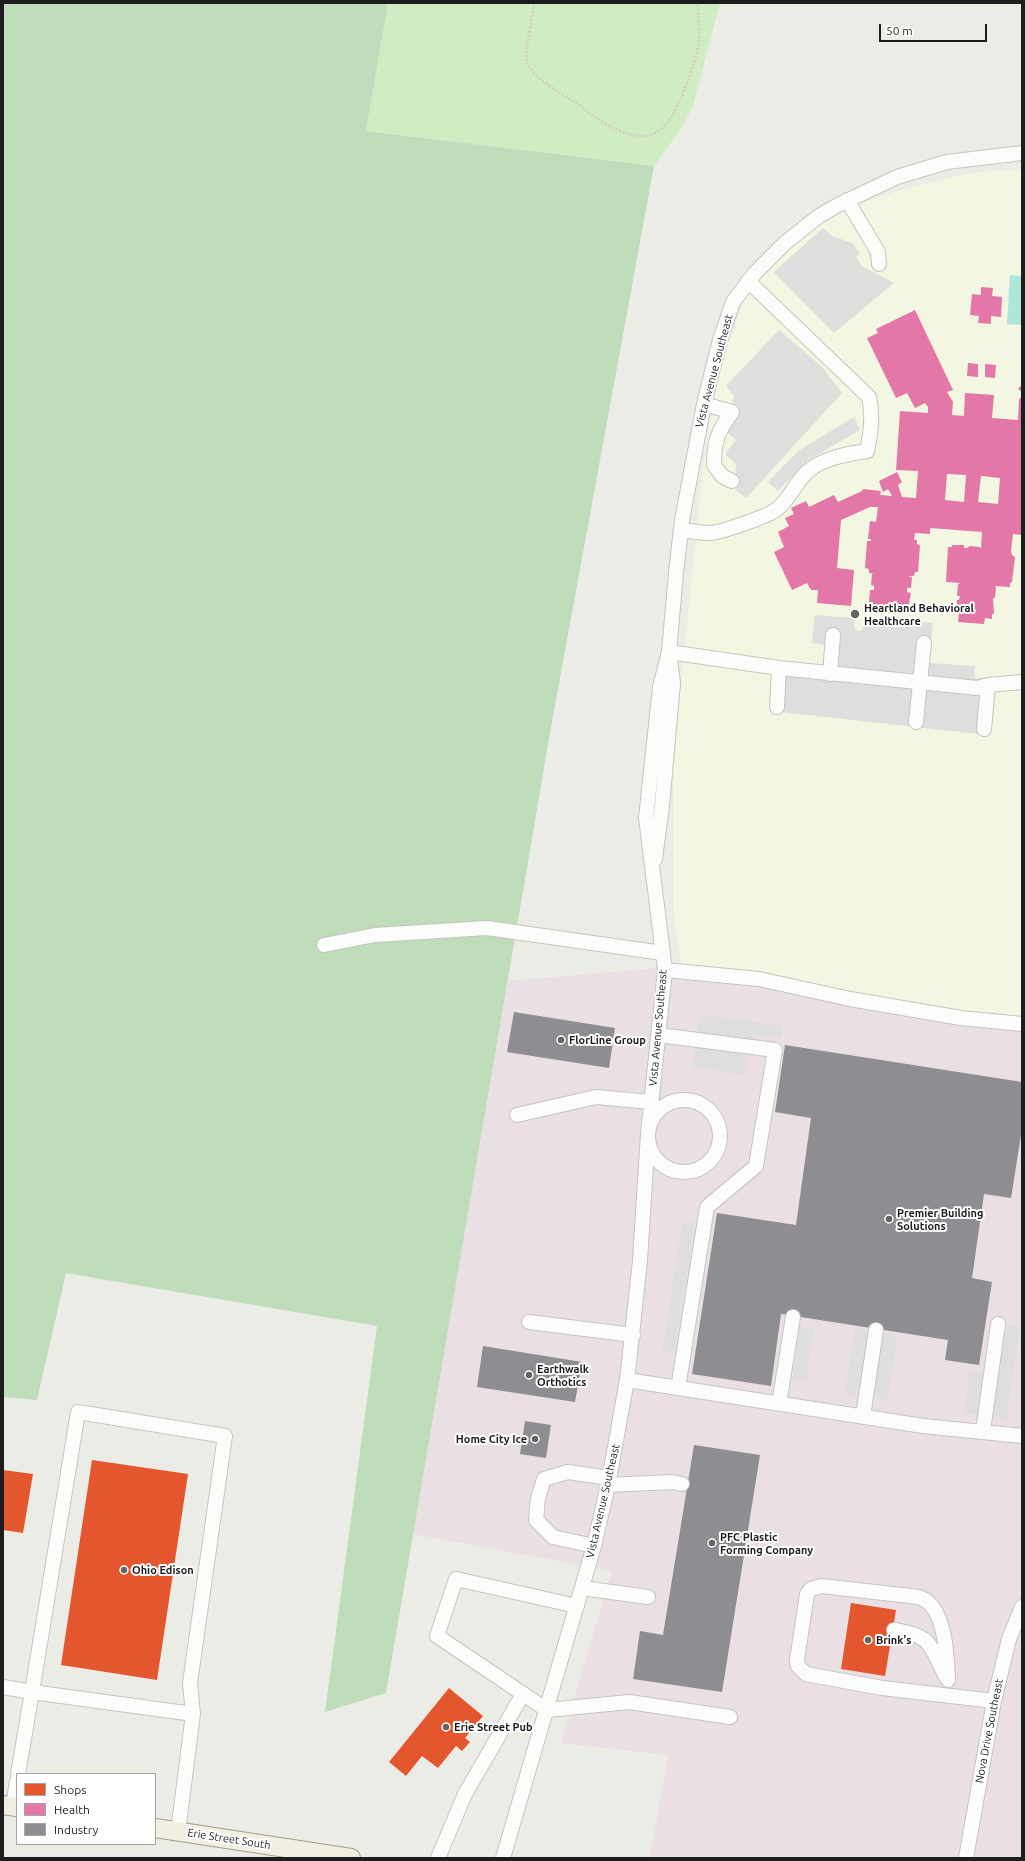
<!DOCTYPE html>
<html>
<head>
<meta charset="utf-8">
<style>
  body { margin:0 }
  #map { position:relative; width:1025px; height:1861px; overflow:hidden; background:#ecece6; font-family:Ubuntu,sans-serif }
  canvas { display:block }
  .frame { position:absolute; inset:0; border:4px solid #1d1d1d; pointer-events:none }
  .legend { position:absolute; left:16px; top:1773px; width:140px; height:72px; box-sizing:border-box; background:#fff; border:1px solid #a5a5a5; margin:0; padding:5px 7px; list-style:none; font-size:12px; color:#1d1d1d }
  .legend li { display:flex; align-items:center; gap:8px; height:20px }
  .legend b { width:20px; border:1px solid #a5a5a5 }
  .scale { position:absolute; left:879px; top:24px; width:108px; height:18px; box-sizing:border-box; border:2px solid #1d1d1d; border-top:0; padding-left:5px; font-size:12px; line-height:14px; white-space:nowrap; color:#1d1d1d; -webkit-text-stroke:3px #fff; paint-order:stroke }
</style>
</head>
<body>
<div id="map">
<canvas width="1025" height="1861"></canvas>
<div class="frame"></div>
<ul class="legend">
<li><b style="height:11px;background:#e4572e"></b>Shops</li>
<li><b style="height:11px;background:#e377a8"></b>Health</li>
<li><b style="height:11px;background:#8d8d92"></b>Industry</li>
</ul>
<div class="scale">50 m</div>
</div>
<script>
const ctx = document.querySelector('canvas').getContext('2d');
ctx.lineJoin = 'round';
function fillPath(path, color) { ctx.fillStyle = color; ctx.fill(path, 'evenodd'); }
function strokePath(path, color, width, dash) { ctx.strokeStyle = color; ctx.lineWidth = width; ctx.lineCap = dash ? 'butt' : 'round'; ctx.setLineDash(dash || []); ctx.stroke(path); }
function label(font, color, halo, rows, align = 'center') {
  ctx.font = font + ' Ubuntu,sans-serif'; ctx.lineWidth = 4; ctx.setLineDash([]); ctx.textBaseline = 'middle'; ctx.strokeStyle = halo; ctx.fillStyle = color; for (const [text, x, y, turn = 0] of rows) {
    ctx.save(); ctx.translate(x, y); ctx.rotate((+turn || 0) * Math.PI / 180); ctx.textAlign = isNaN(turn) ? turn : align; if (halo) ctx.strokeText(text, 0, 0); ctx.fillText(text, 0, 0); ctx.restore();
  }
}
fillPath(new Path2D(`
  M681 966 1022 1027V1858H650L668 1755 561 1743 612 1571 413 1534 508 981Z`), '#eadfe3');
fillPath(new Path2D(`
  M1022 169V1027L681 966 673 908V761L703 468 719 372 745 298 787 249 835 213 900 190 970 173Z`), '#f3f6e0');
fillPath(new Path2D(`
  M388 3H720L693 106 683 126 654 166 366 131Z`), '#d0ecc3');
fillPath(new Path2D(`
  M3 3H388L366 131 654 166 551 727 386 1693 325 1712 377 1326 66 1273 37 1400 3 1397Z`), '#bfddba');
fillPath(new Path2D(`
  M1010 275 1022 276V325L1007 324Z`), '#afe6da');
fillPath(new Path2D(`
  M823 228 832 236 852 243 860 253 856 257 862 266 894 283 834 333 774 272Z
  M779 330 822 367 842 393 746 498 735 490 736 464 725 454 736 440 727 432 734 396 726 386Z
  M854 417 860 430 808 460 778 491 768 482 798 451Z
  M815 615 854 618 855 630 862 631 865 618 933 623 929 663 975 666 974 678 993 679 988 735 772 711 777 661 822 666 826 645 812 643Z
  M700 1014 782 1026 781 1038 752 1034 746 1075 693 1067Z
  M695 1221 675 1349 662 1353 682 1226Z
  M1007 1325 1020 1327 1006 1419 964 1413 970 1371 999 1375Z
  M800 1327 814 1329 806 1381 793 1379Z
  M855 1328 897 1335 888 1400 845 1394Z`), '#dededc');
fillPath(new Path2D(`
  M92 1460 188 1474 157 1680 61 1665Z
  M3 1470 33 1474 23 1533 3 1530Z
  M851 1603 896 1610 885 1676 841 1669Z
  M449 1688 483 1716 465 1738 470 1742 462 1751 456 1746 438 1768 422 1756 406 1776 389 1762Z`), '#e4572e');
fillPath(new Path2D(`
  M981 287 993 288 992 296 1002 297 1001 317 991 316V324L978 323 979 316 970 315 972 294 981 295Z
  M915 310 953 390 947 392 953 402 952 415 964 416 965 393 994 395 992 418 1018 420 1019 400 1022 395V535L1013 534 1011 551 1012 555 1015 557 1012 582 1010 583V587L994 586 996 587 995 598H993L994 614H992V619L985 618 984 624 958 622 959 612H956L957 600H959L960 596H957L958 584 961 583 946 582 948 547H952V545H964V548H968L969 546 980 547 981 549 982 532 930 528V534L915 533 914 540H917V544L920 545 918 572H915L914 576H908L912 577 911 588H907V592L911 593 909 604H906V608H899V614L872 612 873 602H869L870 590H874V586L871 585 872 574H875L869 573V569L865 568 867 541H871V539H868L870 521 876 522 878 507H870L841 520 837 568 854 570 851 606 817 603 818 590H811L807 583 792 590 774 552 784 547 778 532 789 526 785 518 794 514 791 508 806 501 809 507 834 495 838 502 862 491 863 489 881 491 880 495 892 496 888 489 883 492 879 481 897 472 902 482 898 485 902 497 916 498 918 471 896 470 900 411 928 413V407L925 403 915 408 907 393 896 398 867 338 878 333 876 329ZM947 474 966 475 964 502 945 500ZM981 476 1000 478 998 504 978 502Z
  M968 363 978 364V377L967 376Z
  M985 364 996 365 995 378 985 377Z
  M1022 384V392L1018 389Z`), '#e377a8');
fillPath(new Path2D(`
  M514 1012 615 1028 609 1068 507 1052Z
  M785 1045 1022 1082V1129L1011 1198 984 1194 972 1278 992 1282 979 1365 945 1360 948 1340 781 1314 771 1386 692 1374 717 1213 796 1225 811 1118 775 1112Z
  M483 1346 582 1362 575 1402 477 1387Z
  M525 1421 551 1425 546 1458 520 1454Z
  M694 1445 760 1455 722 1692 633 1679 640 1631 663 1635Z`), '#8d8d92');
const minor = new Path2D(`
  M847 200 878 252 879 264
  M704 404 732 412C718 431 714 441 714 465L722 476 732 481
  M681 530C690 531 701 533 711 533 722 532 769 516 777 509 790 499 795 483 807 472 820 459 850 453 867 451 871 432 873 416 869 397L748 281
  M669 652 779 668 978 688 988 685 1022 682
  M830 674 833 635
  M777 707 779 668
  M916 722 924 643
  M984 729 988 685
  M655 859 662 806 673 683 669 652 676 573 682 520 704 404 720 340 733 302 755 273 785 243 819 216 838 205 897 177 947 162 1022 153
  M324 945 375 935 487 928 663 953
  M665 970 759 979 850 999 961 1018 1022 1024
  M659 1035 775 1050 756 1166 707 1207 678 1388
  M648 1136a36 36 0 1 1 72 0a36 36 0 1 1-72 0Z
  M517 1115 596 1097 651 1102
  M529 1322 633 1335
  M627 1380 923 1426 1022 1436
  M779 1404 793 1317
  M863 1416 876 1330
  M983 1431 998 1324
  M608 1485 672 1482 682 1484
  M594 1546 553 1537 536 1520 538 1498 544 1479 568 1472 609 1478
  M582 1588 648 1597
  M577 1606 456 1579 437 1636 547 1710 629 1702 730 1717
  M894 1630C933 1636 929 1644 946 1677
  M948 1680C947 1659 946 1619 929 1603 927 1600 922 1599 919 1597L821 1586 811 1589 807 1594 797 1660 798 1666 806 1674 882 1688 994 1701
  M3 1687 32 1692 78 1412 225 1436 190 1683 193 1714
  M18 1774 32 1692 193 1714 178 1832
  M13 1806 17 1781
  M438 1858 465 1794 523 1694
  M503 1858 594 1546 608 1485 627 1380 640 1261 648 1134 665 970 646 818 660 687 669 652
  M966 1858 994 1701 1009 1639 1022 1607`);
const major = new Path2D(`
  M3 1805 17 1807
  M155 1828 351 1858`);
strokePath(minor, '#c4c4c2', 16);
strokePath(major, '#a29f82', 20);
strokePath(new Path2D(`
  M534 3C533 16 524 53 527 63 532 78 563 94 576 103 595 117 618 136 643 136 655 136 666 126 672 116 681 101 697 60 699 42 700 29 697 16 698 3`), '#d7cbc5', 2.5, [2, 2]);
strokePath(minor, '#fcfcfb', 14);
strokePath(major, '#f1efe3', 18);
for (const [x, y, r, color] of [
  [855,614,5,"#656563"],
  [561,1040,4,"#656563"],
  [889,1219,4,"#656563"],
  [529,1375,4,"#656563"],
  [535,1439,4,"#656563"],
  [712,1543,4,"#656563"],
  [124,1570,4,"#656563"],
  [868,1640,4,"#656563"],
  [446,1727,4,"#656563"]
]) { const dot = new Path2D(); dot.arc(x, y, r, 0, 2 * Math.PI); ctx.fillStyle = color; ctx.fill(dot); strokePath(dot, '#fff', 1.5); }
label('11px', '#1d1d1d', '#fff', [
  ["Vista Avenue Southeast",714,371,-75],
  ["Vista Avenue Southeast",658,1028,-85],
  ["Vista Avenue Southeast",603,1501,-77],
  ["Nova Drive Southeast",989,1731,-79],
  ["Erie Street South",229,1839,9]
]);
label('bold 11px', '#1d1d1d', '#fff', [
  ["Heartland Behavioral",864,608],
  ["Healthcare",864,621],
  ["FlorLine Group",569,1040],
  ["Premier Building",897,1213],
  ["Solutions",897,1226],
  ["Earthwalk",537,1369],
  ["Orthotics",537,1382],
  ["Home City Ice",527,1439,"right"],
  ["PFC Plastic",720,1537],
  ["Forming Company",720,1550],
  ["Ohio Edison",132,1570],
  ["Brink's",876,1640],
  ["Erie Street Pub",454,1727]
], 'left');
</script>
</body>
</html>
